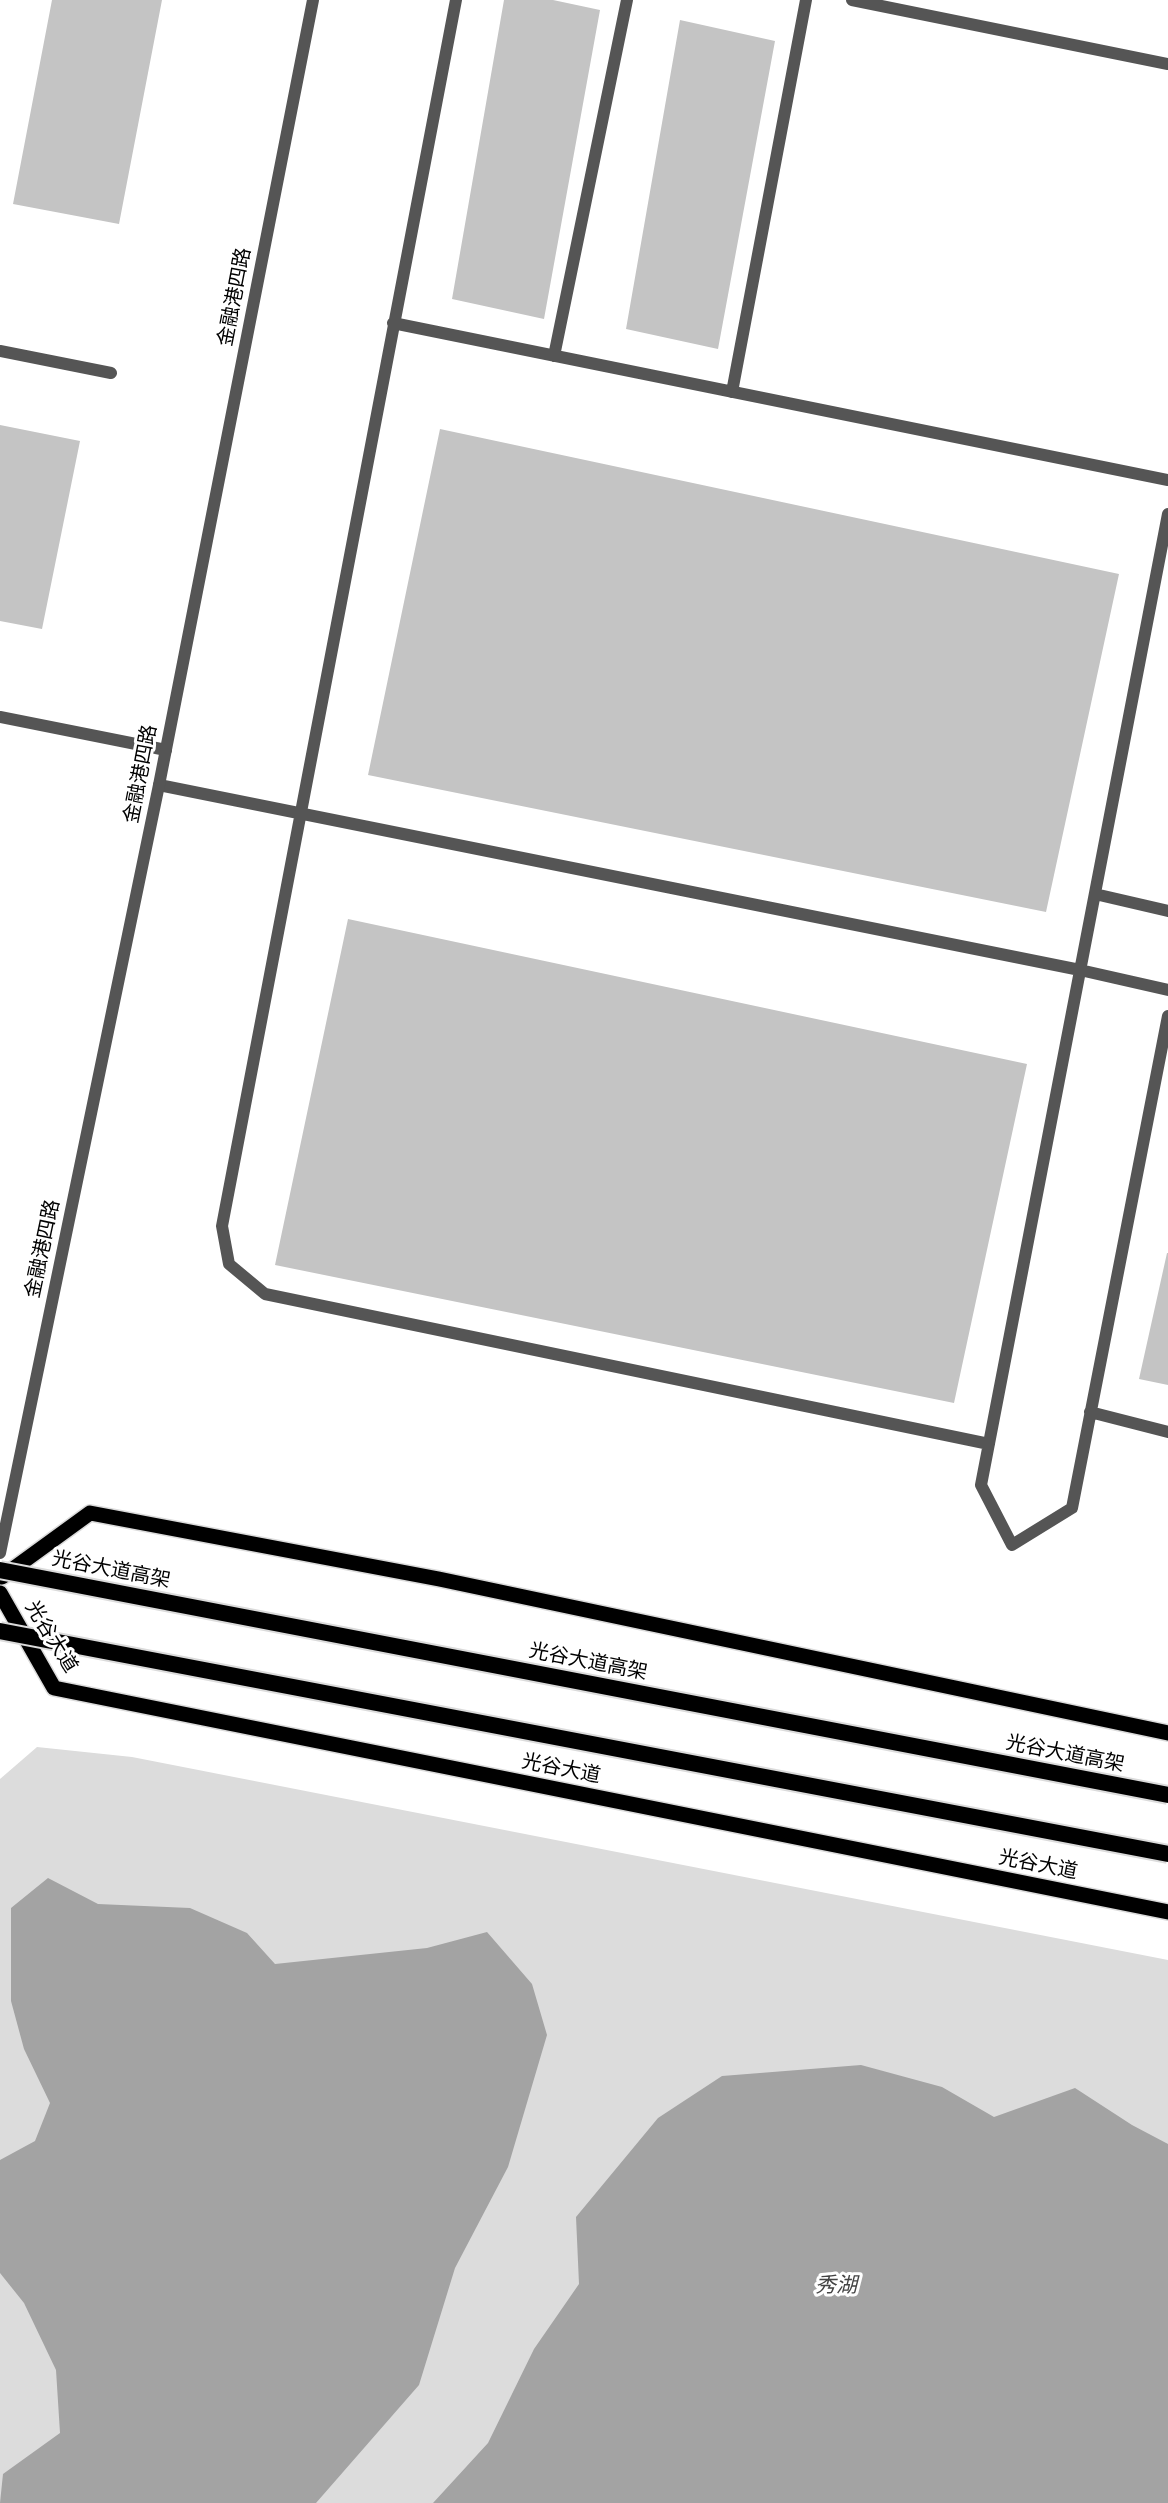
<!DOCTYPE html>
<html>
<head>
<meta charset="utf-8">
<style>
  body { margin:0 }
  canvas { display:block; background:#fff }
</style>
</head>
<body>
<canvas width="1168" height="2503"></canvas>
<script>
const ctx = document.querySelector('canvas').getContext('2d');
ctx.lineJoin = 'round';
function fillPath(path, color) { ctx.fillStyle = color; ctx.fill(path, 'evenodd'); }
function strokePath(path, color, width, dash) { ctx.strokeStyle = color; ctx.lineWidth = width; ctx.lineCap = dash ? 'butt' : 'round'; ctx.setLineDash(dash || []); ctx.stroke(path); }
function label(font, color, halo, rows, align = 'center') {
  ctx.font = font + ' "Open Sans","Noto Sans SC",sans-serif'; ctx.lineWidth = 6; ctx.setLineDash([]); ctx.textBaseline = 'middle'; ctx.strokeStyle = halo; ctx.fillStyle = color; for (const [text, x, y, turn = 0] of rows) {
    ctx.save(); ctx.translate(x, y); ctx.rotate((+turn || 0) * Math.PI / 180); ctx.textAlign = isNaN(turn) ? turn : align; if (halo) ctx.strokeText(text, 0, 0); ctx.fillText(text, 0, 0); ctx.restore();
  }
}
fillPath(new Path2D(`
  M37 1747 132 1757 1168 1960V2503H0V1779Z`), '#dcdcdc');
fillPath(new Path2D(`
  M48 1878 98 1904 190 1908 247 1933 275 1964 427 1948 487 1932 532 1984 547 2035 508 2167 455 2268 419 2385 316 2503H0L3 2474 60 2433 56 2370 24 2303 0 2273V2160L35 2141 50 2103 24 2049 11 2001V1908Z
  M861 2065 942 2087 994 2117 1075 2088 1132 2125 1168 2144V2503H433L488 2443 534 2349 579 2284 576 2217 658 2118 722 2076Z`), '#a3a3a3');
fillPath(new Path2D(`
  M52 0H162L119 224 13 204Z
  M504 0H553L600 10 544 319 452 299Z
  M680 20 775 41 718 349 626 329Z
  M0 425 80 441 42 629 0 621Z
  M440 429 1119 574 1046 912 368 775Z
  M348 919 1027 1064 954 1403 275 1265Z
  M1167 1253H1168V1385L1139 1379Z`), '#c4c4c4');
const primary = new Path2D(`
  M2 1577 90 1513 439 1579 1168 1733
  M0 1593 54 1688 1168 1912`);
strokePath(primary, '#dbdbdb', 18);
strokePath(new Path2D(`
  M456 0 222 1226 229 1264 265 1294 989 1444
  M852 0 1168 64
  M393 323 1168 480
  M0 351 111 373
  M554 356 627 0
  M732 392 806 0
  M1168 514 981 1485 1012 1545 1072 1508 1168 1016
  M0 717 166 750
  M159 785 1080 970 1168 990
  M1095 894 1168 911
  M1090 1412 1168 1432`), '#555', 12);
strokePath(new Path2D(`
  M0 1553 159 785 313 0`), '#555', 12);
strokePath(primary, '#000', 15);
const trunkBridge = new Path2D(`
  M0 1570 1168 1795
  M0 1631 1168 1854`);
strokePath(trunkBridge, '#dbdbdb', 20, []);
strokePath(trunkBridge, '#000', 16);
label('20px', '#000', '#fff', [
  ["金融港四路",235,297,-79],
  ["金融港四路",141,774,-79],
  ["金融港四路",43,1249,-78],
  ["光谷大道高架",111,1570,11],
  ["光谷大道",51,1637,58],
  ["光谷大道高架",588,1662,11],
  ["光谷大道高架",1065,1754,11],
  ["光谷大道",561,1769,11],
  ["光谷大道",1038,1865,11]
]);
label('italic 21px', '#444', '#fff', [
  ["秀湖",836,2286]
]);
</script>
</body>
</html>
